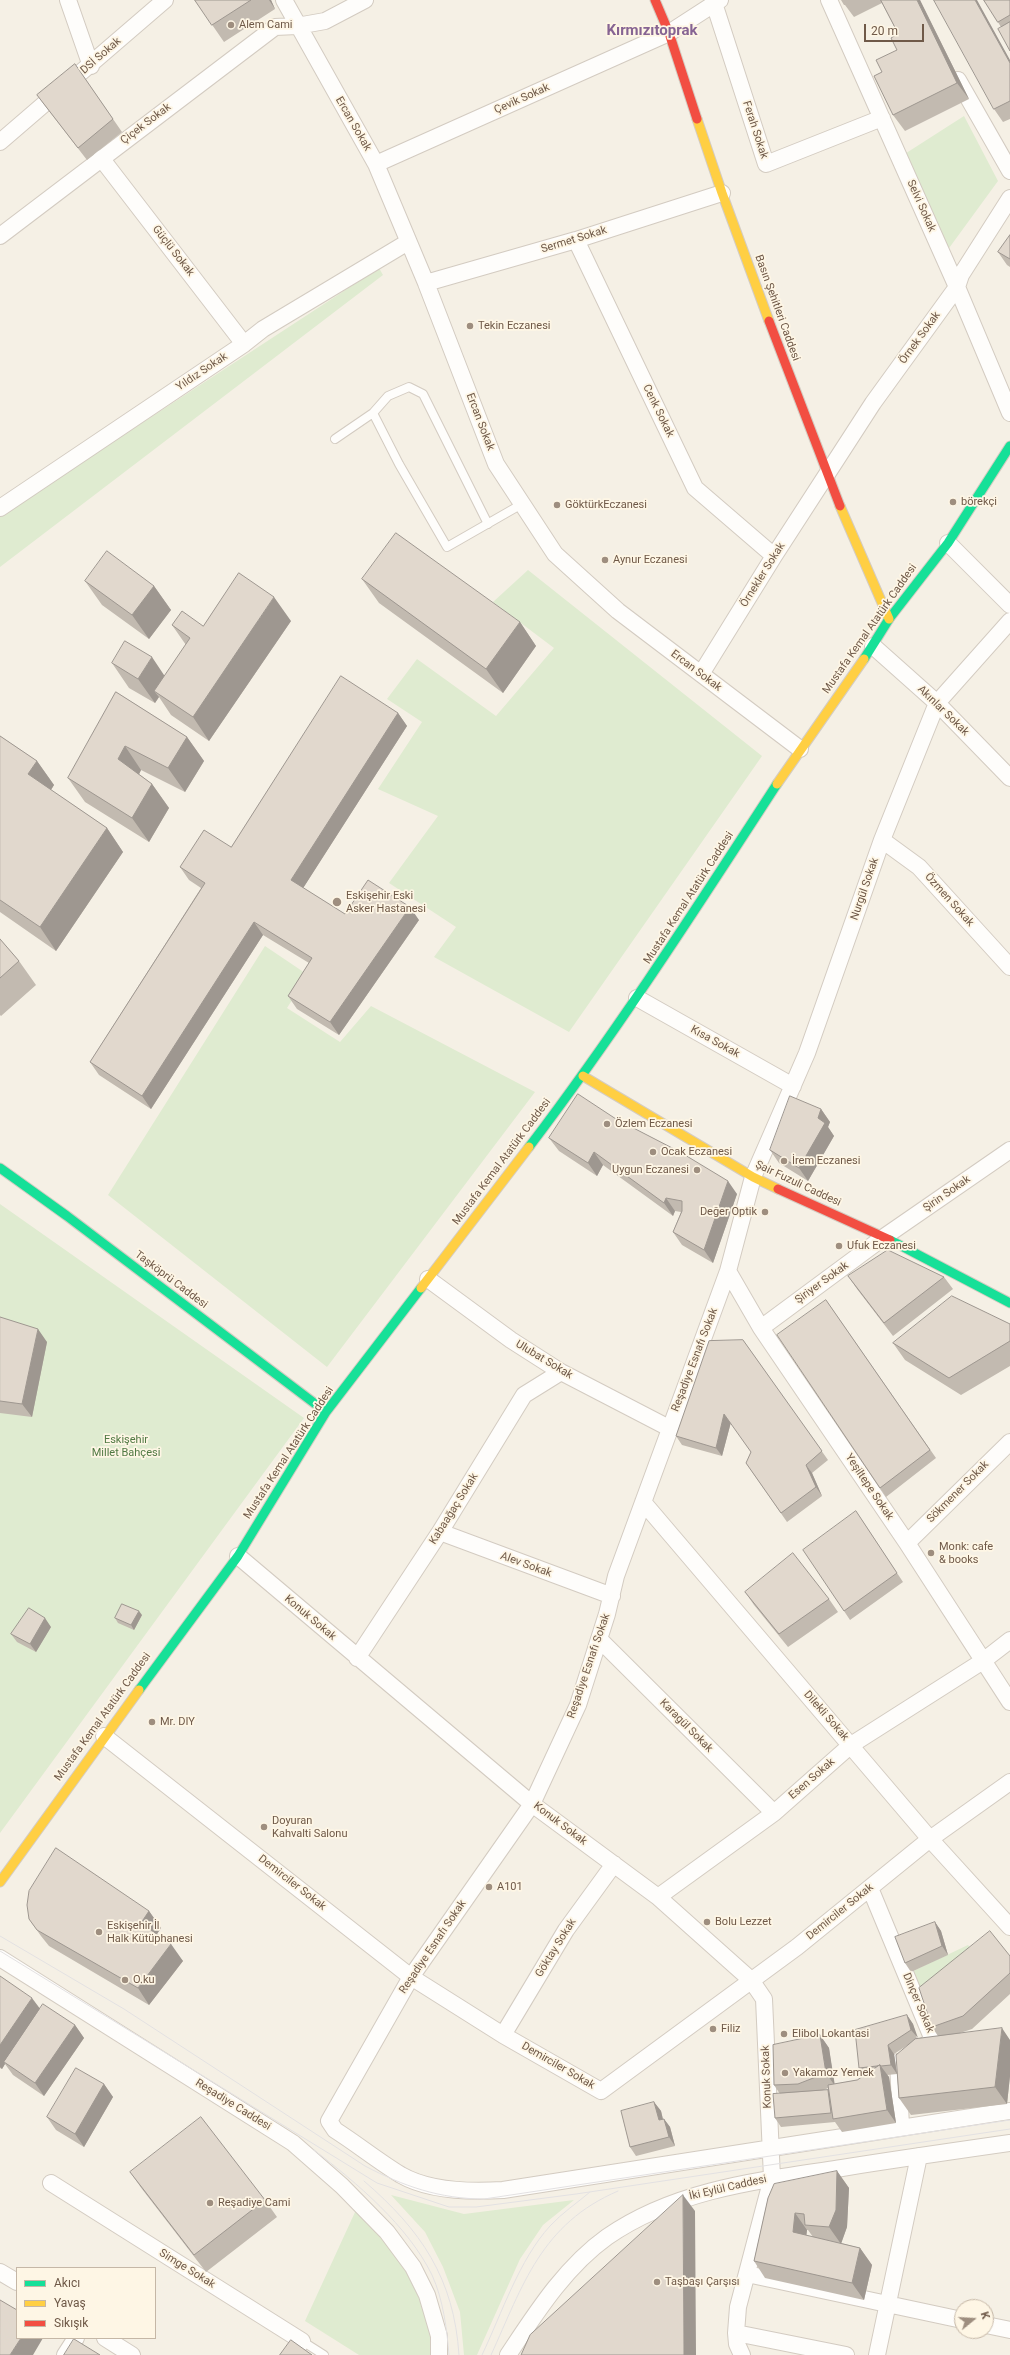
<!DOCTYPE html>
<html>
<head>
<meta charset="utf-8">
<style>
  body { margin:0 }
  #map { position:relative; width:1010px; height:2355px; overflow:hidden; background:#f5f0e5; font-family:Roboto,sans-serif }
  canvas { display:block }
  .legend { position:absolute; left:16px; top:2267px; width:140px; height:72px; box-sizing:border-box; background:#fef6e5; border:1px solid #c5b7a6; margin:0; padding:5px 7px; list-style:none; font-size:12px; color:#6f5948 }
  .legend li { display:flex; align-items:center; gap:8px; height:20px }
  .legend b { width:20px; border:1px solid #c5b7a6 }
  .north { position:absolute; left:954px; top:2299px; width:40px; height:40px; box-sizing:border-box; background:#fef6e5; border:1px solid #c5b7a6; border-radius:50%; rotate:72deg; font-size:11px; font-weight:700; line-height:16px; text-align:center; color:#6f5948 }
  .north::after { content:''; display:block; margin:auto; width:14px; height:18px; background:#9e8e7f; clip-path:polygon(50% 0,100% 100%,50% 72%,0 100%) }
  .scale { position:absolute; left:864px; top:24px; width:60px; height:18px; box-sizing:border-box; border:2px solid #6f5948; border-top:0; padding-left:5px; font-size:12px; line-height:14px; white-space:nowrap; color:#6f5948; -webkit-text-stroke:3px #fef6e5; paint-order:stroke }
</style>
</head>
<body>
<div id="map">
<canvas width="1010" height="2355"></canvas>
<ul class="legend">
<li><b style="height:5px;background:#16e098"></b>Akıcı</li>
<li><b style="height:5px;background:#ffcf43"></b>Yavaş</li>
<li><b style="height:5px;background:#f24e42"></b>Sıkışık</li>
</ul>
<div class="north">K</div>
<div class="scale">20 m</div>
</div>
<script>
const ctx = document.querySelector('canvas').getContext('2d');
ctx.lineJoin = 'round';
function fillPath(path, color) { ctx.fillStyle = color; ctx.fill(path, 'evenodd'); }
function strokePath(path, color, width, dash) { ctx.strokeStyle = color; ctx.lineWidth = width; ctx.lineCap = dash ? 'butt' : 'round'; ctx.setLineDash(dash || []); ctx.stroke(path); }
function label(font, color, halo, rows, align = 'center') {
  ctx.font = font + ' Roboto,sans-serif'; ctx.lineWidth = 3.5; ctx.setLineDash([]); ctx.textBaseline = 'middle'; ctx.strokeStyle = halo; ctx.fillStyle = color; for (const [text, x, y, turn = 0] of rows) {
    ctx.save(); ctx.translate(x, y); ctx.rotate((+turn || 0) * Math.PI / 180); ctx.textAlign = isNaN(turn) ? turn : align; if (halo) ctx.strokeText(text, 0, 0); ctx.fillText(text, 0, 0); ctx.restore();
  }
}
fillPath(new Path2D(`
  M964 116 998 181 944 255 900 157Z
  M379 268 383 275 0 567V516Z
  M528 570 762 756 569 1032 434 957 456 927 389 883 438 816 378 789 422 722 387 699 417 659 496 716 554 648 493 602Z
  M265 946 308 975 287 1008 340 1042 371 1006 535 1092 327 1367 108 1195Z
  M0 1204 304 1418 0 1833Z
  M968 1945 980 1959 928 2001 911 1972Z
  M391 2195 464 2214 574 2200 543 2225 520 2259 477 2355H464L460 2312 443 2267 425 2232Z
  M356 2210 406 2267 427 2318 433 2355H359L305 2321Z`), '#dfebd0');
const lane = new Path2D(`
  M373 413 399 464 447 547 522 504
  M335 439 373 413 388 396 409 387 423 394 488 524
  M302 2341 324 2355`);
const street = new Path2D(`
  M68 0 91 66
  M284 0 376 164 426 283 496 464 555 554 618 611 800 749
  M713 0 766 164 882 118
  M829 0 957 287 1010 413
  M958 80 1010 171
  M0 142 165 0
  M101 158 244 344
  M376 164 669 33 720 0
  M0 236 275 27 297 26 325 21 365 0
  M576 240 695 488 774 556
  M426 283 576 240 722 193
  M0 508 244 344 263 329 408 242
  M948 543 1010 605
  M1010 621 937 703 882 840 807 1053 753 1177 728 1271 616 1576 607 1614 578 1705 532 1804 411 1977 329 2121 335 2130C357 2144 378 2161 401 2175 429 2191 472 2192 503 2190L1010 2111
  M873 646 937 703 1010 778
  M701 674 774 556 873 403 957 287 961 275 1010 198
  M882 840 919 867 1010 967
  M637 998 793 1086
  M728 1271 761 1328 907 1543 1010 1702
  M428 1279 511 1340 561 1372 669 1428
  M761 1328 884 1237 1010 1150
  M643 1502 930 1839 1010 1927
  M440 1532 612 1596
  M907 1543 1010 1442
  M238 1556 532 1804 658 1897 751 1980 764 1999 772 2178 738 2307 736 2333 737 2344 742 2355
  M599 1639 774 1813
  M357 1658 440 1532 524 1395 561 1372
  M104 1736 411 1977 503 2035 601 2091 797 1947 930 1839 1010 1782
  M870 1888 933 2040 918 2050
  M658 1897 774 1813 851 1745 983 1661 1010 1640
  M0 1958 293 2143 342 2186 387 2232 413 2267 427 2295 439 2336V2355
  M503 2035 566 1930 614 1864
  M898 2062 901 2127
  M51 2183 302 2341 292 2355
  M0 2272 17 2282
  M747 2274 962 2320
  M986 2325 1010 2330
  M736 2333 846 2355
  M105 2338 132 2355
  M65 2355 76 2338
  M508 2355C536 2313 565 2267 607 2237 676 2189 761 2180 842 2168 898 2159 954 2151 1010 2143
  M877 2355 919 2156`);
const fast = new Path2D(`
  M864 659 889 619 948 543 1010 446
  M529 1147C618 1030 697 907 777 784
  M0 1168 67 1216 326 1412
  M890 1240 1010 1303
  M139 1690 238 1556 326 1412 421 1288`);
const slow = new Path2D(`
  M697 119 722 193 769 321
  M840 506 889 619
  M777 784 864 659
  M583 1076 753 1177 778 1189
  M421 1288 529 1147
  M0 1882 139 1690`);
const jam = new Path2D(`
  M655 0 669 33 697 119
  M769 321 840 506
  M778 1189 890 1240`);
strokePath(lane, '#d3cbc1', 10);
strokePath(street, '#d3cbc1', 18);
strokePath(fast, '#d4ccc2', 11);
strokePath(slow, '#d4ccc2', 11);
strokePath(jam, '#d4ccc2', 11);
strokePath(lane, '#fefdfb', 8);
strokePath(street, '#fefdfb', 16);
strokePath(fast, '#16e098', 9);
strokePath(slow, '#ffcf43', 9);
strokePath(jam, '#f24e42', 9);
strokePath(new Path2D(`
  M0 1936 124 2009 365 2166C403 2186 440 2199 484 2199L1010 2120
  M0 1951 377 2183 449 2207H476L576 2194 1010 2129
  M314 2150C357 2183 408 2226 432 2275 443 2299 447 2329 449 2355
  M364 2181C421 2230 454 2278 459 2355
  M482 2355C502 2313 519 2260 550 2226 562 2213 577 2203 590 2192
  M491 2355C523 2285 541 2224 618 2191`), '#e3e1e2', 1);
fillPath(new Path2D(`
  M195 0H271L275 9 224 42Z
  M841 0H920L969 99 905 131 893 115 882 72 897 50 898 34 882 3 854 17 845 5H844Z
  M984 0H1010V51L1001 27Z
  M1010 60V119L1003 122 994 109Z
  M75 64 122 132 87 160 46 107 37 95Z
  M1010 235V267L1007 265 998 252Z
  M362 579 520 622 536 646 503 693 379 603Z
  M85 581 154 586 171 610 149 639 102 605Z
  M291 621 209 741 171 715 159 697 155 703 129 688 112 663 165 676 186 645 172 625 203 626Z
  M116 692 187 737 204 761 185 792 141 770 139 774 152 784 169 808 149 842 85 802 68 778Z
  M398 713 407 726 303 888 345 914 419 920 339 1035 297 1009 288 996 309 963 263 935 151 1109 99 1075 90 1062 201 888 189 880 180 867 231 847Z
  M0 736 37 761 54 785 51 790 107 828 123 852 56 951 0 912Z
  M0 939 19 961 36 985 1 1016 0 1015Z
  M821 1109 830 1122 828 1127 834 1136 808 1181 779 1163 770 1150Z
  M616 1119 737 1194 713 1263 682 1245 673 1232 681 1212 675 1211 673 1216 603 1165 597 1176 559 1151 549 1138Z
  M848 1276 944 1277 953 1289 893 1336 857 1289Z
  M826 1300 936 1458 886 1497 880 1488Z
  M0 1317 47 1342 32 1417 0 1413Z
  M1010 1324V1366L961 1395 905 1360 893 1343Z
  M743 1340 828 1460 812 1473 822 1496 787 1522 746 1463 751 1452 731 1422 722 1456 682 1445 676 1436Z
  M862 1520 903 1582 850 1620 844 1611Z
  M745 1592 829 1599 838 1612 788 1647 754 1605Z
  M142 1615 134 1630 118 1623 115 1618Z
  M51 1627 36 1652 17 1642 11 1634Z
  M149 1911 161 1928 157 1934 183 1961 149 2005 49 1946 41 1936 29 1919Z
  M935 1922 941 1931 948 1955 911 1972 905 1963Z
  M1010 1956V1994L972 2029 960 2033 1010 2040V2076L1007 2104 911 2115 899 2098 897 2074 887 2075 889 2077 896 2123 842 2132 835 2122 781 2127 775 2118 780 2094 774 2085 820 2035 829 2048 834 2084 857 2080 864 2075 859 2068 907 2015 913 2024 917 2039 938 2036 932 2027ZM908 2045 897 2072 894 2054ZM828 2088V2090L822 2091Z
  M0 1977 40 2009 75 2025 84 2038 44 2096 13 2075 5 2064 2 2069 0 2068Z
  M104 2084 113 2097 84 2147 56 2130 47 2117Z
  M654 2102 661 2111 663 2119H664L670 2127 675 2146 636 2156 630 2147Z
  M837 2171 849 2188 847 2227 841 2243 860 2248 872 2265 864 2300 765 2278 754 2261 768 2198ZM807 2230H808L813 2237 806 2235Z
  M130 2172 265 2200 277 2217 206 2272 142 2189Z`), '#c2bab0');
fillPath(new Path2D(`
  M269 0H271L275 9Z
  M917 0H920L969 99 957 83Z
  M975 0H977L1010 60V63Z
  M154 586 171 610 149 639 132 615Z
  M274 597 291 621 209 741 193 717Z
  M520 622 536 646 503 693 486 669Z
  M152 657 168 681 154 691 159 697 155 703 138 679Z
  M398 713 407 726 300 893 291 880Z
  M187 737 204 761 185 792 168 768Z
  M125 746 141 770 135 783 118 759Z
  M37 761 54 785 45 799 28 774Z
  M152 784 169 808 149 842 132 818Z
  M107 828 123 852 56 951 40 927Z
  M410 907 419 920 339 1035 330 1022Z
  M254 922 263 935 151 1109 142 1096Z
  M821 1109 830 1122 828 1127 834 1136 808 1181 799 1168Z
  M594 1152 603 1165 597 1176 588 1163Z
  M728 1181 737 1194 713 1263 704 1250Z
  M666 1198 675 1211 673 1216 664 1203Z
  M38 1329 47 1342 32 1417 22 1404Z
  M724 1414 731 1422 722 1456 716 1448Z
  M806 1465 812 1473 822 1496 816 1487Z
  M139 1611 142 1615 134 1630 131 1625Z
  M45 1618 51 1627 36 1652 30 1644Z
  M149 1911 161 1928 153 1940 141 1923Z
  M935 1922 941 1931 948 1955 942 1946Z
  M171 1944 183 1961 149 2005 138 1988Z
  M32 1998 41 2010 4 2062 5 2064 2 2069 0 2067V2045Z
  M907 2015 913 2024 918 2038 911 2030Z
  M75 2025 84 2038 44 2096 35 2083Z
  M1002 2028 1010 2040V2076L1007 2104 995 2087Z
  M820 2035 829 2048 835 2086 826 2073Z
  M888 2045 894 2054 897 2074 891 2065Z
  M880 2065 889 2077 896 2123 887 2110Z
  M104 2084 113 2097 84 2147 75 2134Z
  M654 2102 661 2111 665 2129 659 2120Z
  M664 2119 670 2127 675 2146 669 2137Z
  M837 2171 849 2188 847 2227 841 2244 829 2227Z
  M683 2195 695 2211 696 2355H684Z
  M795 2213 807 2230 805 2249 793 2232Z
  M860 2248 872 2265 864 2300 852 2283Z
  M21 2338H43L33 2355H10Z`), '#9e9790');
const building = new Path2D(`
  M195 0H251L212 25Z
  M881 0H917L957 83 893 115 874 76 882 72 876 60 897 50 891 38 898 34Z
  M934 0H975L1010 63V101L994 109Z
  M984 0H1010V15L998 22Z
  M1010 22V51L998 29Z
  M75 64 113 119 78 148 37 95Z
  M1010 235V259L998 252Z
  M396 533 520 622 486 669 362 579Z
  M107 551 154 586 132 615 85 581Z
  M239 573 274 597 193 717 154 691 190 638 172 625 182 611 203 626Z
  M125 641 152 657 138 679 112 663Z
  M341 676 398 713 291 880 345 914 368 880 410 907 330 1022 288 996 312 958 254 922 142 1096 90 1062 205 883 180 867 204 830 231 847Z
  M116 692 187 737 168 768 125 746 118 759 152 784 132 818 68 778Z
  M0 736 37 761 28 774 107 828 40 927 0 900Z
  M0 939 19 961 0 978Z
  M578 1094 616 1119 680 1152 728 1181 704 1250 673 1232 682 1211V1201L666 1198 664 1203 594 1152 588 1163 549 1138Z
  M790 1096 821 1109 818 1118 825 1123 799 1168 770 1150Z
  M888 1250 944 1277 884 1323 848 1276Z
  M952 1296 1010 1324V1341L949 1378 893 1343Z
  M826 1300 930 1450 880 1488 777 1335Z
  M0 1317 38 1329 22 1404 0 1401Z
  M743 1340 822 1451 806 1465 816 1487 781 1513 746 1463 751 1452 724 1414 716 1448 676 1436 709 1341Z
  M856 1511 897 1573 844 1611 803 1550Z
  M793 1553 829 1599 779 1634 745 1592Z
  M122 1604 139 1611 131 1625 115 1618Z
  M29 1608 45 1618 30 1644 11 1634Z
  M56 1848 149 1911 141 1923 171 1944 138 1988 37 1930 29 1919 27 1905 29 1891Z
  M935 1922 942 1946 905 1963 895 1937Z
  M990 1931 1010 1956V1973L963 2016 932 2027 919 1988Z
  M0 1976 32 1998 0 2045Z
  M43 2004 75 2025 35 2083 4 2062Z
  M907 2015 911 2030 888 2045 891 2065 881 2066 880 2065 877 2066 859 2068 855 2030Z
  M1002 2028 995 2087 899 2098 896 2055 915 2039Z
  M820 2035 826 2073 798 2084 774 2085 773 2045Z
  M880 2065 887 2110 833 2119 828 2085 857 2080Z
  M76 2068 104 2084 75 2134 47 2117Z
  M828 2090 831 2113 775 2118 773 2094Z
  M654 2102 659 2120 664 2119 669 2137 630 2147 621 2111Z
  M201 2117 265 2200 194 2255 130 2172Z
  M837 2171 836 2210 829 2227 805 2225 804 2214 795 2213 793 2232 860 2248 852 2283 754 2261 768 2198 774 2184Z
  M683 2195 684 2355H521L530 2335Z
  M0 2300 17 2310V2338H21L10 2355H0Z
  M74 2339 100 2355H64Z
  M291 2340 312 2355H280Z`);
fillPath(building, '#e1d8cd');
strokePath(building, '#9e9790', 1);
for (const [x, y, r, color] of [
  [231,25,4,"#9e8e7f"],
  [470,326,4,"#9e8e7f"],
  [953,502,4,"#9e8e7f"],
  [557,505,4,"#9e8e7f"],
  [605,560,4,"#9e8e7f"],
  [337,902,5,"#9e8e7f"],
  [607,1124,4,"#9e8e7f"],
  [653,1152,4,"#9e8e7f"],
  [784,1161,4,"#9e8e7f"],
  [697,1170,4,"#9e8e7f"],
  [765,1212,4,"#9e8e7f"],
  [839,1246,4,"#9e8e7f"],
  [931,1553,4,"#9e8e7f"],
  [152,1722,4,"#9e8e7f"],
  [264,1827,4,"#9e8e7f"],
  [489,1887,4,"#9e8e7f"],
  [707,1922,4,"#9e8e7f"],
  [99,1932,4,"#9e8e7f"],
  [125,1980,4,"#9e8e7f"],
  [713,2029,4,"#9e8e7f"],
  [784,2034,4,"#9e8e7f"],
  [785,2073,4,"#9e8e7f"],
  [210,2203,4,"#9e8e7f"],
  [657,2282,4,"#9e8e7f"]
]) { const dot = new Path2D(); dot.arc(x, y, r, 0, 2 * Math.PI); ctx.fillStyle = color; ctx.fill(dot); strokePath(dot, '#fef6e5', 1.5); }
label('11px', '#6f5948', '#fef6e5', [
  ["Alem Cami",239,25],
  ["Tekin Eczanesi",478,326],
  ["börekçi",961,502],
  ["GöktürkEczanesi",565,505],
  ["Aynur Eczanesi",613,560],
  ["Eskişehir Eski",346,896],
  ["Asker Hastanesi",346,909],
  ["Özlem Eczanesi",615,1124],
  ["Ocak Eczanesi",661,1152],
  ["İrem Eczanesi",792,1161],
  ["Uygun Eczanesi",689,1170,"right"],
  ["Değer Optik",757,1212,"right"],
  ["Ufuk Eczanesi",847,1246],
  ["Monk: cafe",939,1547],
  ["& books",939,1560],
  ["Mr. DIY",160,1722],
  ["Doyuran",272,1821],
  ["Kahvalti Salonu",272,1834],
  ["A101",497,1887],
  ["Bolu Lezzet",715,1922],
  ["Eskişehir İl",107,1926],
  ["Halk Kütüphanesi",107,1939],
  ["O.ku",133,1980],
  ["Filiz",721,2029],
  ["Elibol Lokantasi",792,2034],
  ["Yakamoz Yemek",793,2073],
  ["Reşadiye Cami",218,2203],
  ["Taşbaşı Çarşısı",665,2282]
], 'left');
label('11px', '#6f5948', '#fef6e5', [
  ["DSİ Sokak",101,56,-41],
  ["Çevik Sokak",522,99,-24],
  ["Çiçek Sokak",146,124,-37],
  ["Ercan Sokak",353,124,60],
  ["Ferah Sokak",755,130,72],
  ["Selvi Sokak",921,206,66],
  ["Sermet Sokak",574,240,-17],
  ["Güçlü Sokak",173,251,52],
  ["Basın Şehitleri Caddesi",777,308,70],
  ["Örnek Sokak",920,338,-54],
  ["Yıldız Sokak",202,372,-34],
  ["Cenk Sokak",658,411,64],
  ["Ercan Sokak",480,422,69],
  ["Örnekler Sokak",763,575,-58],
  ["Mustafa Kemal Atatürk Caddesi",870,629,-55],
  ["Ercan Sokak",696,671,37],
  ["Akınlar Sokak",943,711,44],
  ["Nurgül Sokak",865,889,-71],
  ["Mustafa Kemal Atatürk Caddesi",689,898,-57],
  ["Özmen Sokak",949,900,48],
  ["Kısa Sokak",715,1042,29],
  ["Mustafa Kemal Atatürk Caddesi",502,1162,-53],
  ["Şair Fuzuli Caddesi",798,1184,25],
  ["Şirin Sokak",947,1194,-35],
  ["Taşköprü Caddesi",171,1280,37],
  ["Şiriyer Sokak",822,1283,-36],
  ["Ulubat Sokak",544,1360,31],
  ["Reşadiye Esnafı Sokak",695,1360,-69],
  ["Mustafa Kemal Atatürk Caddesi",289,1453,-57],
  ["Yeşiltepe Sokak",869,1487,56],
  ["Sökmener Sokak",958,1492,-45],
  ["Kabaağaç Sokak",454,1509,-58],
  ["Alev Sokak",526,1565,20],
  ["Konuk Sokak",310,1618,40],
  ["Reşadiye Esnafı Sokak",589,1666,-71],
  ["Dilekli Sokak",826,1716,49],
  ["Mustafa Kemal Atatürk Caddesi",103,1717,-54],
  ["Karagül Sokak",686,1726,45],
  ["Esen Sokak",812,1779,-41],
  ["Konuk Sokak",560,1824,37],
  ["Demirciler Sokak",292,1883,38],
  ["Demirciler Sokak",840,1912,-39],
  ["Reşadiye Esnafı Sokak",433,1947,-56],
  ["Göktay Sokak",556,1948,-58],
  ["Dinçer Sokak",918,2003,67],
  ["Demirciler Sokak",558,2066,30],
  ["Konuk Sokak",767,2077,-92],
  ["Reşadiye Caddesi",233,2105,32],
  ["İki Eylül Caddesi",728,2188,-13],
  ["Simge Sokak",187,2269,32]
]);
label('11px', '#517a44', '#fef6e5', [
  ["Eskişehir",126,1440],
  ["Millet Bahçesi",126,1453]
]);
label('bold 15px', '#866493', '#fef6e5', [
  ["Kırmızıtoprak",652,31]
]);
</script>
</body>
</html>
